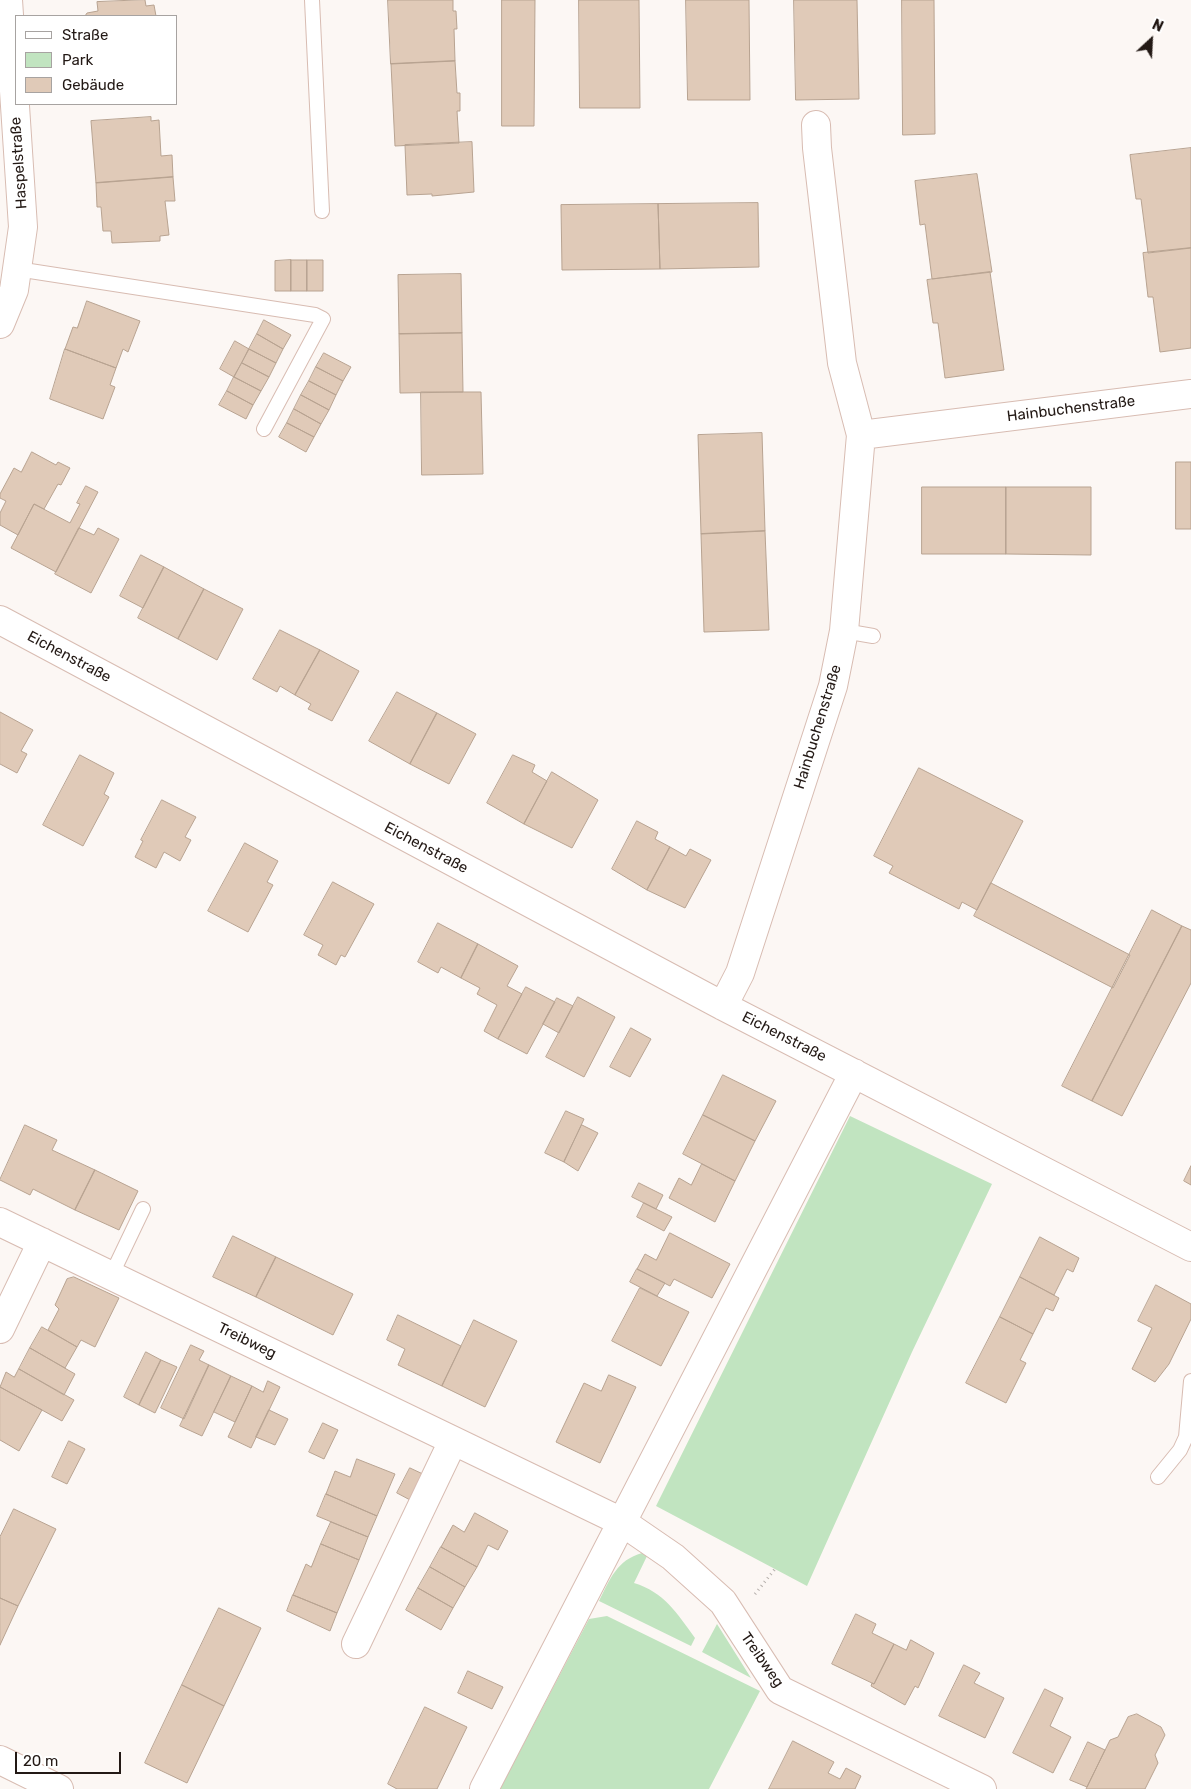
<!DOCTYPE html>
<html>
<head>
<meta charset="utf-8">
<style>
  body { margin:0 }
  #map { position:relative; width:1191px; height:1789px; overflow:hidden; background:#fcf7f4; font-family:Rubik,sans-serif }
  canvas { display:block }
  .legend { position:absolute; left:15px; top:15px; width:162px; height:90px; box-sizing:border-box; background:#fff; border:1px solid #a7a3a1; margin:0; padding:6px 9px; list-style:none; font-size:15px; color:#231915 }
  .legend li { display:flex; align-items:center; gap:10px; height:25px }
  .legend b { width:25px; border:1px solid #a7a3a1 }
  .north { position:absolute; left:1126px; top:15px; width:50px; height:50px; -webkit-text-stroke:4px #fff; paint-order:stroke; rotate:25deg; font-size:14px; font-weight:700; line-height:20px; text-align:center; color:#231915 }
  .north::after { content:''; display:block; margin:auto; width:18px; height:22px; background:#231915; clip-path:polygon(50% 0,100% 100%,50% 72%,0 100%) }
  .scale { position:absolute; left:15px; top:1752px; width:106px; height:22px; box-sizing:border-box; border:2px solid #231915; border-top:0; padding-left:6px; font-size:15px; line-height:18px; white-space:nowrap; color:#231915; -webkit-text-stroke:4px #fff; paint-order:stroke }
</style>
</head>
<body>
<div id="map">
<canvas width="1191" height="1789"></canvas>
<ul class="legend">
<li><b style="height:6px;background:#fff"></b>Straße</li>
<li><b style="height:14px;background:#c1e4c0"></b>Park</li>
<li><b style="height:14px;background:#e0cab8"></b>Gebäude</li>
</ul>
<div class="north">N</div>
<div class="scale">20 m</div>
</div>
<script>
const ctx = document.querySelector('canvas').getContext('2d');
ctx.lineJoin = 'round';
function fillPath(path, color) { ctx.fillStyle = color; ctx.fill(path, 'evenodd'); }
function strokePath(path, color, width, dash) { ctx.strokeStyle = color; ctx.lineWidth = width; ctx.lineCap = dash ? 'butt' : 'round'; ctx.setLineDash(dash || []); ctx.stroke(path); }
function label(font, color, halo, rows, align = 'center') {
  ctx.font = font + ' Rubik,sans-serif'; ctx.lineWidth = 5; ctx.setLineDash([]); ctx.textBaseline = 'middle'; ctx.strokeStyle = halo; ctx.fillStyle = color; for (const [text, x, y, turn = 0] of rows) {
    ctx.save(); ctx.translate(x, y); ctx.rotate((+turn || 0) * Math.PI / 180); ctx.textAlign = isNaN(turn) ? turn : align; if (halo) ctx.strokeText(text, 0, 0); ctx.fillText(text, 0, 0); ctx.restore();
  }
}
fillPath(new Path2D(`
  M850 1116 992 1184 912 1352 807 1586 656 1506Z
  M642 1553 648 1554 634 1583C664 1592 677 1613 695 1638L691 1646 599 1601C610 1579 617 1560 642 1553Z
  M607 1616 760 1691 709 1789H500L589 1619Z
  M717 1624 751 1678 702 1652Z`), '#c1e4c0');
const building = new Path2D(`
  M145 0 146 6 154 5 156 16H85L87 13 98 11 97 2Z
  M388 0H453V11H456L457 29H454L455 61 391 64Z
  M502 0H535L534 126H502Z
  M579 0H639L640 108H580Z
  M686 0H749L750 100H688Z
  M794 0H857L859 99 796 100Z
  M902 0H934L935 134 903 135Z
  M455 61 457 93H460V111H457L459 143 395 146 391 64Z
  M151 117V121L159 120 161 156 172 155 173 177 96 183 91 121Z
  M472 142 474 192 432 196V194L407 195 405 145Z
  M1191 148V248L1148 253 1141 199H1136L1130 155Z
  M977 174 992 272 932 279 925 224 920 225 915 181Z
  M173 177 175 201H165L169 235 160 236V241L112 243 111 231H103L101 207H97L96 183Z
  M758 203 759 267 660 269 658 204Z
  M658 204 660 269 562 270 561 205Z
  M1191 248V348L1160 352 1153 297H1148L1143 253Z
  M291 260H307V291H291Z
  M291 260V291H275V261Z
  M307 260H323V291H307Z
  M990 272 1004 370 945 378 938 323H933L927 280Z
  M461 274 462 333 399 334 398 275Z
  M87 301 140 321 128 352 123 349 116 368 65 349 73 327 77 328Z
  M264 320 291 335 283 349 257 334Z
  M462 333 463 392 400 393 399 334Z
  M257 334 283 349 276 363 249 349Z
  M235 341 249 349 234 377 220 369Z
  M65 349 116 368 110 385 115 387 103 419 50 399Z
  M249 349 276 363 269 377 242 363Z
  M324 353 351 367 343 381 316 367Z
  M242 363 269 377 261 391 234 377Z
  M316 367 343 381 336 395 309 381Z
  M234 377 261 391 253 405 227 391Z
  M309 381 336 395 329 410 301 395Z
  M227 391 253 405 246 419 219 405Z
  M421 392H481L483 474 422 475Z
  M301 395 329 410 321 424 294 409Z
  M294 409 321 424 314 437 287 423Z
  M287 423 314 437 306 452 279 437Z
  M762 433 765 531 701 534 698 435Z
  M32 452 56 465 58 462 70 468 61 485 58 484 44 509 34 504 18 535 0 525V513L6 501 0 498V494L14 468 21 472Z
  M1176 462H1191V529H1176Z
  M86 486 98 492 56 572 11 548 34 504 70 523 80 504 77 503Z
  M922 487H1006V554H922Z
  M1006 487H1091V555L1006 554Z
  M79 528 94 535 98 528 119 539 91 593 55 574Z
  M765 531 769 630 704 632 701 534Z
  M141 555 164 567 143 608 120 596Z
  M164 567 204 589 178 639 138 618Z
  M204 589 243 609 217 660 178 639Z
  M280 630 320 650 295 695 280 686 277 692 253 679Z
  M320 650 359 671 332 721 308 709 311 704 295 695Z
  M397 692 437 713 410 764 369 741Z
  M0 712 33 730 21 751 27 754 17 773 0 764Z
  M437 713 476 734 449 784 410 764Z
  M80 755 114 773 104 794 109 797 83 846 43 825Z
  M513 755 535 765 532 772 547 781 524 824 487 803Z
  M919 768 1023 821 977 910 962 902 959 909 889 873 893 866 874 856Z
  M552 772 598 800 572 848 524 824Z
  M162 800 196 817 185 837 191 840 180 861 164 852 156 868 135 857 143 841 141 840Z
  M637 821 658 832 655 839 670 847 647 890 612 869Z
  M245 843 278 861 267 882 273 885 248 932 208 911Z
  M670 847 686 856 690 849 711 860 685 908 647 890Z
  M333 882 374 904 345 957 341 955 336 965 318 955 323 945 304 935Z
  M991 883 1130 955 1113 988 974 916Z
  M1152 910 1182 926 1092 1101 1062 1086Z
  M438 923 478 944 461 978 441 967 438 973 418 962Z
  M1182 926 1191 930V983L1122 1116 1092 1101Z
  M478 944 518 966 507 986 522 994 498 1039 484 1031 497 1005 477 994 480 988 461 978Z
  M526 987 555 1002 527 1054 498 1039Z
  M578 997 615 1017 584 1077 546 1057Z
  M557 998 573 1006 559 1033 543 1024Z
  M631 1028 651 1039 630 1077 610 1067Z
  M723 1075 776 1101 755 1141 703 1115Z
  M566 1111 584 1119 564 1162 545 1153Z
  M703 1115 755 1141 735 1181 683 1154Z
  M25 1125 57 1140 52 1150 95 1170 75 1210 33 1189 30 1195 0 1180Z
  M582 1125 598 1133 578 1171 564 1162Z
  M702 1164 735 1181 715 1222 669 1198 679 1178 691 1185Z
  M1191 1166V1185L1184 1181Z
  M95 1170 138 1191 119 1230 75 1210Z
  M639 1183 663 1195 656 1209 632 1197Z
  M644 1203 672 1217 664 1231 637 1217Z
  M670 1233 730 1264 712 1298 674 1279 670 1286 637 1269 645 1254 656 1260Z
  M233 1236 276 1257 256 1297 213 1277Z
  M1040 1237 1079 1258 1073 1272 1067 1269 1054 1295 1020 1277Z
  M276 1257 353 1294 333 1335 256 1297Z
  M637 1269 665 1283 657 1296 630 1282Z
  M74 1277 119 1298 95 1347 81 1340 77 1347 48 1330 59 1309 55 1305 67 1279Z
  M1020 1277 1059 1298 1053 1311 1046 1308 1033 1334 1000 1317Z
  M1156 1285 1191 1304V1319L1169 1364 1155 1382 1132 1369 1152 1328 1138 1321Z
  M640 1288 689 1312 661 1366 612 1341Z
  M398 1315 461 1346 442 1386 398 1365 405 1349 387 1340Z
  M1000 1317 1033 1334 1020 1360 1026 1363 1006 1403 966 1383Z
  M474 1320 517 1341 485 1407 442 1386Z
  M42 1327 77 1347 65 1368 30 1348Z
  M191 1345 204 1351 199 1360 209 1365 184 1419 161 1408Z
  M30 1348 75 1374 64 1395 19 1369Z
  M146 1352 161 1360 139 1405 124 1397Z
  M161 1360 177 1367 155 1413 139 1405Z
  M209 1365 231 1376 202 1436 180 1426Z
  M19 1369 74 1400 62 1421 0 1387 6 1372 14 1377Z
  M609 1375 636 1387 600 1463 556 1442 584 1383 601 1391Z
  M231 1376 252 1386 235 1422 214 1412Z
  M268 1381 280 1387 251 1448 228 1437 252 1386 263 1392Z
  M0 1387 42 1410 19 1451 0 1440Z
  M269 1410 288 1419 275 1445 256 1437Z
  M323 1423 338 1430 324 1459 309 1452Z
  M69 1441 85 1449 67 1484 52 1477Z
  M357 1459 395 1474 377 1516 326 1494 335 1471 350 1477Z
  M410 1468 425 1475 412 1501 397 1493Z
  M326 1494 377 1516 368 1537 317 1516Z
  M14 1509 56 1529 18 1606 0 1598V1537Z
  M475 1513 508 1531 498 1550 488 1545 477 1567 441 1547 453 1525 464 1532Z
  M331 1522 368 1537 359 1560 321 1544Z
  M321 1544 359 1560 337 1613 293 1595 306 1564 311 1567Z
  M441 1547 477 1567 465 1587 430 1567Z
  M430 1567 465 1587 453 1608 418 1588Z
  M418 1588 453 1608 441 1630 406 1610Z
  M293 1595 337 1613 330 1631 287 1611Z
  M0 1598 18 1606 0 1645Z
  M219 1608 261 1628 224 1706 182 1685Z
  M856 1614 876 1624 872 1633 894 1644 874 1684 832 1664Z
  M911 1640 934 1653 918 1688 915 1686 905 1705 871 1686 872 1683 874 1684 894 1644 906 1650Z
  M964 1665 980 1673 974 1683 1004 1698 985 1738 939 1716Z
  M468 1671 503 1687 492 1709 458 1693Z
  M182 1685 224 1706 187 1783 145 1763Z
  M1045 1689 1063 1698 1050 1726 1071 1737 1053 1773 1013 1753Z
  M425 1707 467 1727 437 1789H397L388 1784Z
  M1137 1714 1161 1727 1165 1735 1155 1755 1158 1763 1145 1789H1086L1110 1740 1118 1737 1128 1717Z
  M793 1741 834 1762 828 1773 840 1779 846 1768 861 1776 855 1789H769Z
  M1088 1742 1105 1750 1087 1787 1070 1780Z`);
fillPath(building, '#e0cab8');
strokePath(building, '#b8a391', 1);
const service = new Path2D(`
  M312 0 322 211
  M17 269 315 315 323 319 264 429
  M844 631 873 636
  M111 1276 143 1209
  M1158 1477 1180 1450 1186 1437 1191 1381`);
const minor = new Path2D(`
  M0 324 14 290 23 227 8 0
  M861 435 1191 394
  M0 620 723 1006 1191 1247
  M723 1006 740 973 833 686 844 631 861 435 842 363 817 148 816 125
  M0 1222 622 1522 673 1557 723 1602 780 1690 982 1789
  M0 1329 42 1242
  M356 1644 453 1441
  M0 1760 59 1789
  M484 1789 854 1073`);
strokePath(service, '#d8bcb2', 16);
strokePath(minor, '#d8bcb2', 30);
strokePath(new Path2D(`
  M755 1594 775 1569`), '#b6b0ac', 3, [1, 4]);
strokePath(service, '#fff', 14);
strokePath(minor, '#fff', 28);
label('15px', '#231915', '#fff', [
  ["Haspelstraße",19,163,-94],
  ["Hainbuchenstraße",1071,409,-7],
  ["Eichenstraße",69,657,28],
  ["Hainbuchenstraße",818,727,-73],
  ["Eichenstraße",426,848,28],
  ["Eichenstraße",784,1037,27],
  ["Treibweg",247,1341,26],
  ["Treibweg",762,1660,55]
]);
</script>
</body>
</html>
